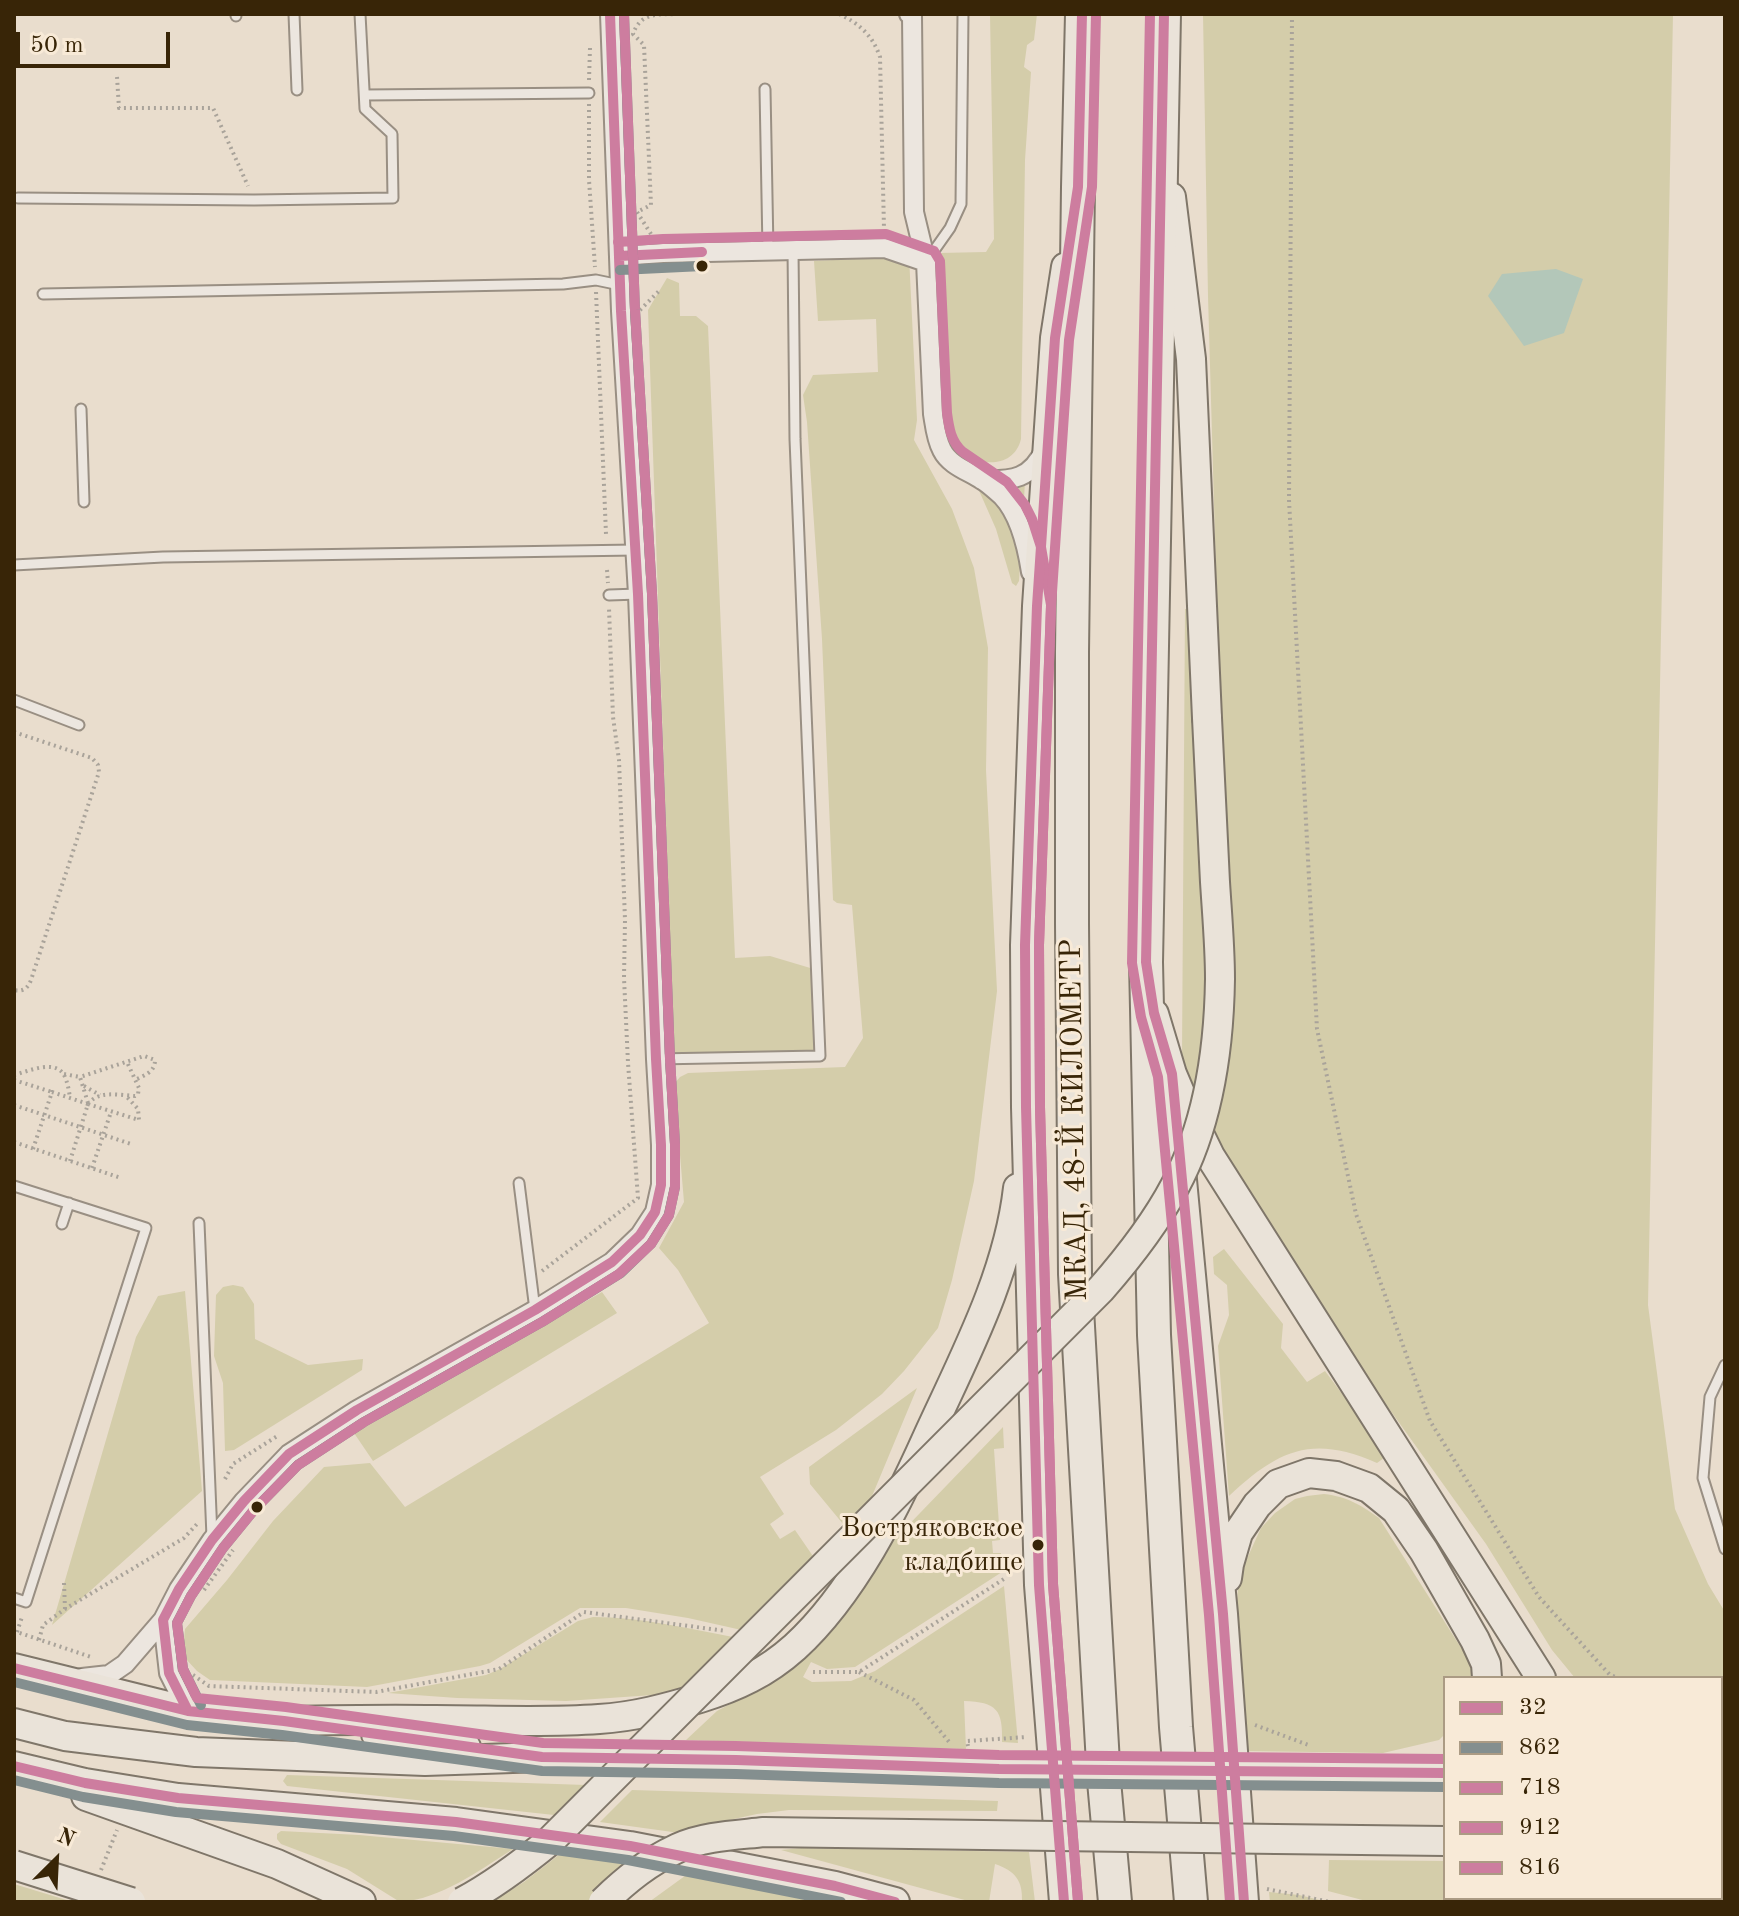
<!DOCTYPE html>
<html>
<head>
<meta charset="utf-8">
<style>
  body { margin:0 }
  #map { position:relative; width:1739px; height:1916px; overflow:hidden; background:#e9ddcd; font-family:"Old Standard TT",serif }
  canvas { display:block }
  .frame { position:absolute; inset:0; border:16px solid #382507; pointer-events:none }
  .legend { position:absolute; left:1443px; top:1676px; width:280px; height:224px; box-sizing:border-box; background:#f8ead7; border:2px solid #ab9b84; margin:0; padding:10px 14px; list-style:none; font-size:24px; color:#382507 }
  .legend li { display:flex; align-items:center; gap:16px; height:40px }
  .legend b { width:40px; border:2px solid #ab9b84 }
  .north { position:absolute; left:16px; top:1820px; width:80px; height:80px; -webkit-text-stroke:6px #f8ead7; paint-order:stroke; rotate:24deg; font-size:22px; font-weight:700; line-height:32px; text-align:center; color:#382507 }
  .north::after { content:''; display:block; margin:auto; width:28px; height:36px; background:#382507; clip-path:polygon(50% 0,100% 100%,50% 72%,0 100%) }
  .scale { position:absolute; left:16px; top:32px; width:154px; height:36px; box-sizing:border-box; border:4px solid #382507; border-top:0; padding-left:10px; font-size:24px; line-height:28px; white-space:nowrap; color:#382507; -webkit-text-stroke:6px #f8ead7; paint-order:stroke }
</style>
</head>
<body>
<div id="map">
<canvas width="1739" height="1916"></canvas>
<div class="frame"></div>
<ul class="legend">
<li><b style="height:10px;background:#cd7d9f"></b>32</li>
<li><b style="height:10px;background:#848f8f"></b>862</li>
<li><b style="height:10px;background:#cd7d9f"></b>718</li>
<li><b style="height:10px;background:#cd7d9f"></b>912</li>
<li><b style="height:10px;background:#cd7d9f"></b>816</li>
</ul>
<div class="north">N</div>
<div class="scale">50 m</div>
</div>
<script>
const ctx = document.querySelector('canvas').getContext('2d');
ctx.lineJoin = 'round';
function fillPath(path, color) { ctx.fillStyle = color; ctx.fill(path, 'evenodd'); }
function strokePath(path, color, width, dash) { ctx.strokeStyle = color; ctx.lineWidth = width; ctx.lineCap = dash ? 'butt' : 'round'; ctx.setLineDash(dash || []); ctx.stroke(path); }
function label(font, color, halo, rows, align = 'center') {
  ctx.font = font + ' "Old Standard TT",serif'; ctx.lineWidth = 6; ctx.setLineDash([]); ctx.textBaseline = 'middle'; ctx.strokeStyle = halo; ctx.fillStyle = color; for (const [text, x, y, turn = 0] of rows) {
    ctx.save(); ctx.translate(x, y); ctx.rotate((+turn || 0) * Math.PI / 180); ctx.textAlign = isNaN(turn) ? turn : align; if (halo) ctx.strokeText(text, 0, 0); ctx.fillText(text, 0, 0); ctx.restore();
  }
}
fillPath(new Path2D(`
  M990 14H1037L1034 40 1027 45 1024 67 1031 72 1025 160 1021 439C1012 477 957 464 948 433L939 253 986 252 994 239Z
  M1203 14H1673L1648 1305 1675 1509 1708 1584 1725 1612V1754H1721V1678H1575L1552 1650 1486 1544 1385 1403 1239 1224 1191 1103 1182 1054 1185 609 1217 608 1208 296Z
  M909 256 917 420 914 440 952 509 974 568 988 648 986 770 997 991 974 1181 952 1280 938 1328 904 1371 882 1394 836 1430 760 1477 784 1514 770 1524 780 1539 795 1530 817 1562 746 1631 688 1618 626 1608H580L490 1663 480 1666 367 1687 210 1680 197 1671 186 1659 183 1650 185 1629 227 1580 273 1521 324 1467 370 1463 405 1507 709 1323 678 1270 659 1248 684 1202 674 1084 680 1077 688 1073 845 1067 863 1038 852 905 837 903 833 900 822 639 807 422 803 395 813 375 878 372 876 319 818 321 814 261Z
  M667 278 679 283 680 316H696L708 326 735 958 770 956 817 970 820 1056 674 1058 648 310Z
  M1025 482 1019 581 1016 586 1012 583 996 529 977 486Z
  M1224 1249 1283 1324 1281 1348 1307 1382 1325 1371 1388 1455 1377 1463C1312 1434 1278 1450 1229 1496L1218 1346 1229 1315 1227 1285 1214 1274 1213 1257Z
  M233 1285 243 1287 254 1304 255 1339 308 1365 363 1359 362 1370 234 1450 225 1451 223 1383 214 1356 216 1295 223 1287Z
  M185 1291 202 1491 52 1625 136 1337 158 1296Z
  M602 1292 617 1313 373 1461 354 1433Z
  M917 1388 865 1513 848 1530 810 1484 809 1467Z
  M1003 1427 1004 1448 994 1449 1000 1540 992 1541 993 1553H1001L1002 1572 855 1667 827 1669 811 1662 803 1677 812 1682 851 1681 875 1671 1004 1586 1018 1743 1002 1742C1003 1710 997 1702 964 1701L966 1749 686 1740 717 1711 756 1690 865 1570Z
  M1324 1494C1348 1497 1359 1504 1379 1518L1470 1662 1473 1678H1445V1734L1439 1740 1383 1753 1245 1751 1236 1613 1239 1576 1261 1528 1275 1513 1295 1499 1307 1496Z
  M593 1617C642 1617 691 1629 738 1638L682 1693 566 1701 457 1698 388 1693 486 1675 500 1669 578 1621Z
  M287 1775 586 1785 554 1815 287 1786 283 1781Z
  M632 1790 998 1801 997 1811 789 1810 757 1814 711 1824 687 1834 600 1822Z
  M281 1831 359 1835 513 1849C478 1871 441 1899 400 1902L347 1869 281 1844 277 1839V1834Z
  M801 1848 1029 1852 1035 1902H1022C1023 1880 1015 1871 995 1864L989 1902H972L781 1850Z
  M560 1854 637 1864 598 1902H491L524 1882Z
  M1329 1860 1445 1861V1898H1695L1696 1902H1370L1328 1891Z
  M689 1873 764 1887 824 1902H649Z
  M14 1884 73 1902H14Z
  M1269 1892 1299 1895 1328 1902H1270Z`), '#d4cdaa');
fillPath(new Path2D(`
  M1556 269 1583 279 1564 333 1524 346 1488 296 1502 274Z`), '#b3c7b9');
const lane = new Path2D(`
  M236 14V16
  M294 14 297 90
  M765 89 768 250
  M365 95 589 93
  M18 198 254 200 393 198 392 134 365 109 360 14
  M926 262 950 228 961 204 963 14
  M43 294 563 284 596 280 620 285
  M81 409 84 502
  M14 565 163 557 636 550
  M609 595 638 594
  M14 700 79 725
  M656 1059 820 1056 795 439 793 250
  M519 1183 535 1310
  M14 1186 146 1228 26 1602 14 1598
  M199 1223 212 1537
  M62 1224 69 1203
  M1725 1365 1710 1397 1703 1478 1725 1549
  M1721 1884 1725 1880`);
const street = new Path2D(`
  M909 14 912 16 914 212 926 262 933 414C935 426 936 439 942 450 950 466 969 471 982 480 989 484 996 491 1002 496 1020 515 1027 546 1031 572
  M619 256 663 253 885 248 926 262
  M982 480C1013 481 1031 479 1045 449
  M82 1678 109 1675 125 1664 163 1620
  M188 1711 169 1673 163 1620 179 1589 212 1540 244 1501 289 1454 357 1410 535 1310 612 1262 640 1235 655 1212 661 1185V1145L656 1059 638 594 621 311 610 14`);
const primary = new Path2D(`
  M1171 197 1191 359 1207 718
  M1154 1014 1172 1074 1186 1107 1210 1156 1541 1678
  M1172 1074 1223 1614 1244 1902
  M1227 1578 1229 1564 1238 1533 1257 1505 1278 1484 1309 1473 1336 1476 1369 1488 1396 1510 1424 1551 1475 1640 1486 1664 1487 1678
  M14 1668 188 1711 299 1723
  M284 1721C334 1720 385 1719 435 1720 490 1720 545 1723 599 1719 634 1717 667 1708 700 1698 736 1687 766 1673 795 1647 853 1594 895 1509 927 1438 963 1359 1008 1276 1018 1188
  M14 1723 65 1736 196 1752 425 1761 542 1757 627 1758 999 1769
  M376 1734 466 1747
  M14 1766 85 1783 178 1798 456 1822 630 1846 835 1886 895 1902
  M1265 1771 1445 1773
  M1721 1777 1725 1778
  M86 1796 277 1864 361 1902
  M1721 1821 1725 1820
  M1276 1839 1445 1841
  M1064 1902 1039 1585 1026 1107 1025 945 1037 606 1055 338 1066 267`);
const highway = new Path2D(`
  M1082 14 1078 187 1072 652V924L1075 1274 1104 1781 1115 1902
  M1164 14 1146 962 1154 1335 1176 1727 1191 1902`);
strokePath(lane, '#998f83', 13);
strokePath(street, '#998f83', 22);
strokePath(primary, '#7f7669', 32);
strokePath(highway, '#7f7669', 36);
strokePath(new Path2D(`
  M839 14C859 23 873 36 880 57L884 229
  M1292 14 1289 500 1317 1029 1356 1214 1430 1421 1539 1597 1610 1675 1619 1678
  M117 77 119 108H213L248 186
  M589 80 590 48
  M589 104V180L595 267
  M651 234 637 212 651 205 644 45 633 34C641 11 659 15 679 14
  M596 292 606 534
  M640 310 660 290
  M607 570 608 583
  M14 732 92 758 98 765 99 772 31 980C28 988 23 992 14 990
  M64 1074 80 1077
  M14 1075C29 1071 57 1058 65 1077 68 1084 69 1091 70 1098
  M14 1080 52 1092
  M84 1086 100 1095
  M88 1103 80 1077 144 1056 155 1060C155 1072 145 1075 135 1080
  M88 1104C99 1090 118 1095 135 1096L138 1094 139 1088 127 1062
  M88 1104 139 1120 138 1109 127 1097
  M14 1105 131 1144
  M14 1142 121 1178
  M33 1149 52 1092 88 1104 70 1161
  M92 1168 111 1112
  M542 1271 638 1198 628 1063 624 978 625 920 619 760 613 717 609 608
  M225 1479 233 1464 279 1435
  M64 1583 65 1609
  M204 1590 233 1550
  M14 1631 91 1657
  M17 1632 22 1617
  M39 1640 43 1625 65 1609 184 1538 197 1524
  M813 1672H859L1007 1577
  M859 1672 914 1700 950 1743
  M193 1675 209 1686 376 1692 499 1669 584 1612 726 1631
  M1721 1710H1725
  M1255 1725 1311 1746
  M968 1746 967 1741 1027 1737
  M101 1870 117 1830
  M1267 1889 1330 1902`), '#a9a39a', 4, [2, 4]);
strokePath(lane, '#ece6df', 9);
strokePath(street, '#ece6df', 18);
strokePath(primary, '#eae3d9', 28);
strokePath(highway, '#eae3d9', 32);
const primaryBridge = new Path2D(`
  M999 1769 1265 1771
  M14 1865 131 1902
  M462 1902C494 1885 523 1863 551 1840L1101 1289C1129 1257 1155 1224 1175 1186 1208 1125 1219 1048 1220 979 1220 947 1217 914 1215 882 1212 828 1210 773 1207 718
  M603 1902C627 1879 648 1862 678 1848 703 1836 738 1835 764 1832L1276 1839`);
strokePath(primaryBridge, '#7f7669', 32, []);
strokePath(primaryBridge, '#eae3d9', 28);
strokePath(new Path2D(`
  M619 256 702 252
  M14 1668 188 1711 284 1721 542 1757 736 1760 999 1769 1445 1773
  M188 1711 169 1673 163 1620 179 1589 212 1540 244 1501 289 1454 357 1410 535 1310 612 1262 640 1235 655 1212 661 1185V1145L656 1059 638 594 621 311 610 14
  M14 1766 85 1783 178 1798 456 1822 630 1846 835 1886 895 1902`), '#cd7d9f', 10);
strokePath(new Path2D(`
  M620 270 703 266
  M14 1682 187 1725 282 1735 542 1771 736 1774 999 1783 1445 1787
  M201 1705 183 1669 177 1623 191 1596 223 1548 254 1510 298 1465 364 1422 542 1322 621 1273 651 1244 669 1215 675 1187V1144L670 1058 652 593 635 310 624 14
  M14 1780 83 1797 176 1812 454 1836 628 1860 841 1902`), '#848f8f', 10);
strokePath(new Path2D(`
  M624 14 635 310 652 593 670 1058 675 1144V1187L669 1215 651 1244 619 1274 542 1322 364 1422 298 1465 254 1510 223 1548 191 1596 177 1623 183 1669 197 1698 286 1707 543 1743 736 1746 999 1755 1445 1759
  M618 242 663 239 886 234 934 251 940 261 947 413C949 428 951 442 963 452L1007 482 1025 505 1032 519 1041 547 1051 605 1039 945 1040 1107 1053 1584 1078 1901`), '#cd7d9f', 10);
strokePath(new Path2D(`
  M1164 14 1146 962 1154 1013 1172 1074 1223 1614 1244 1902
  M1064 1902 1039 1585 1026 1107 1025 945 1037 606 1055 338 1078 187 1082 14`), '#cd7d9f', 10);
strokePath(new Path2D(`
  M1150 14 1132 963 1141 1017 1158 1077 1209 1615 1230 1902
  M1078 1901 1053 1584 1040 1107 1039 945 1051 607 1069 340 1092 187 1096 14`), '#cd7d9f', 10);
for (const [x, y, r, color] of [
  [702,266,7,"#382507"],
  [257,1507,7,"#382507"],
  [1038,1545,7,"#382507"]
]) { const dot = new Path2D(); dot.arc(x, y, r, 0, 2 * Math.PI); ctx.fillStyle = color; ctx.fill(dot); strokePath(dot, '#f8ead7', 3); }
label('28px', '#382507', '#f8ead7', [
  ["Востряковское",1023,1529],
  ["кладбище",1023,1563]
], 'right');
label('30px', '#382507', '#f8ead7', [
  ["МКАД, 48-Й КИЛОМЕТР",1075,1120,-91]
]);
</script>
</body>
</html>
